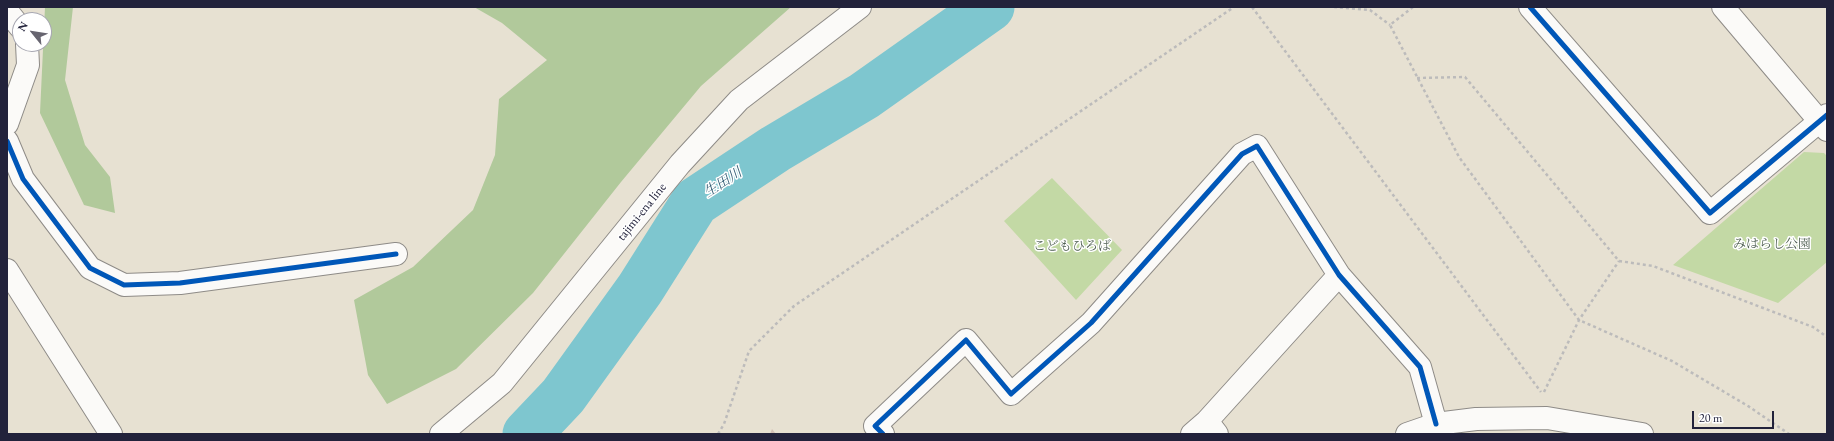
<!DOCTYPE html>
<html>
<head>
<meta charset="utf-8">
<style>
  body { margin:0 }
  #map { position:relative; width:1834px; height:441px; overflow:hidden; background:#e7e1d2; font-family:"EB Garamond",serif }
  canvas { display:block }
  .frame { position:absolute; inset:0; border:8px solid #22223b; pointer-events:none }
  .north { position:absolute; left:12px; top:12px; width:40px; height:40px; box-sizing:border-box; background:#fff; border:1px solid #a7a7b1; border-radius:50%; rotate:300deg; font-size:11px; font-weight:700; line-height:16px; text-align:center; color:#22223b }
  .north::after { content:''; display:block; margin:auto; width:14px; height:18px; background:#676570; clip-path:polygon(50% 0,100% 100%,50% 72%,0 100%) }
  .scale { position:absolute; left:1692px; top:411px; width:82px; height:18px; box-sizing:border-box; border:2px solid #22223b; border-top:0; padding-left:5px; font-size:12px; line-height:14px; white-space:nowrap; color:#22223b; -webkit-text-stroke:3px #fff; paint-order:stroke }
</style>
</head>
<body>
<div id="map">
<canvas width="1834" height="441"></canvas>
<div class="frame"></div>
<div class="north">N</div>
<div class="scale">20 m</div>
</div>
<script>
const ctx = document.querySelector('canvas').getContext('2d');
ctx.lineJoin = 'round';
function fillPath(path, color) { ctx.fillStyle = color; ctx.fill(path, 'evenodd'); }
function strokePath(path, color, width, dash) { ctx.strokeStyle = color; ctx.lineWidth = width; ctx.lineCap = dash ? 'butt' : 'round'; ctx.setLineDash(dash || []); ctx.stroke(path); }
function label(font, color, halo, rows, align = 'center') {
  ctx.font = font + ' "EB Garamond","Noto Serif JP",serif'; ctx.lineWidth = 3; ctx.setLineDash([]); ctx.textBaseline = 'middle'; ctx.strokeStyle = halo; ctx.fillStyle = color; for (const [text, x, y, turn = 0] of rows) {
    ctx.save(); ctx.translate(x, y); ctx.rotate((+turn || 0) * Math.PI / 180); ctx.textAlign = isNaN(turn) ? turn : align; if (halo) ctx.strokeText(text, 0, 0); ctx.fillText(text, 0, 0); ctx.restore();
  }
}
fillPath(new Path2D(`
  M1804 152 1824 153 1827 156V262L1778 303 1673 265Z
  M1052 178 1122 250 1076 300 1004 221Z`), '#c3d9a5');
fillPath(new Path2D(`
  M45 7H73L65 80 85 145 110 177 115 213 84 205 40 113Z
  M474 7H791L701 86 621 182 533 293 456 369 387 404 368 375 354 300 413 267 473 210 495 155 499 99 547 60 502 23Z`), '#b1c99b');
strokePath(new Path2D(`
  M527 434 563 396 640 289 695 202 775 149 864 96 990 7`), '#7ec6cf', 49);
fillPath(new Path2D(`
  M772 429 776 434H770Z`), '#d3c0b6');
const minor = new Path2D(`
  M1530 7 1710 213 1827 115
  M1723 7 1827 130
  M7 11 20 27
  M7 124 28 65 27 44
  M7 141 23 179 90 268 124 285 180 283 396 254
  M7 270 111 434
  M1207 421 1339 275
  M883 434 875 426 966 340 1011 394 1091 323 1242 154 1257 146 1339 275 1420 367 1436 424
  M1192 434 1207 421 1217 434
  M1407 434 1436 424 1476 419 1547 418 1642 434`);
const major = new Path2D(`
  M441 434 502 383 680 164 739 100 860 7`);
strokePath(minor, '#8e8b87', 24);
strokePath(major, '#8e8b87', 24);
strokePath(new Path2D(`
  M1252 7 1541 392
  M1334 7 1370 10 1390 25
  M1413 7 1390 25 1459 157 1579 320 1672 361 1748 406 1789 434
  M1417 78 1465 77 1619 261 1653 266 1813 327 1827 337
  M1544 392 1579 320 1619 261
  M718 434 724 424 749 351 794 306 1234 7`), '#bcbbbb', 2.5, [3, 3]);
strokePath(minor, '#fbfaf8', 22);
strokePath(major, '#fbfaf8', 22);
strokePath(new Path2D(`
  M1530 7 1710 213 1827 115
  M7 141 23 179 90 268 124 285 180 283 396 254
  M883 434 875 426 966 340 1011 394 1091 323 1242 154 1257 146 1339 275 1420 367 1436 424`), '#0057b8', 5);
label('13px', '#22223b', '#fff', [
  ["tajimi-ena line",642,212,-51]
]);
label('13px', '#506053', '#fff', [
  ["みはらし公園",1772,244],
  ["こどもひろば",1072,246]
]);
label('italic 14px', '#355f76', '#fff', [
  ["生田川",723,183,-33]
]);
</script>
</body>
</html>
